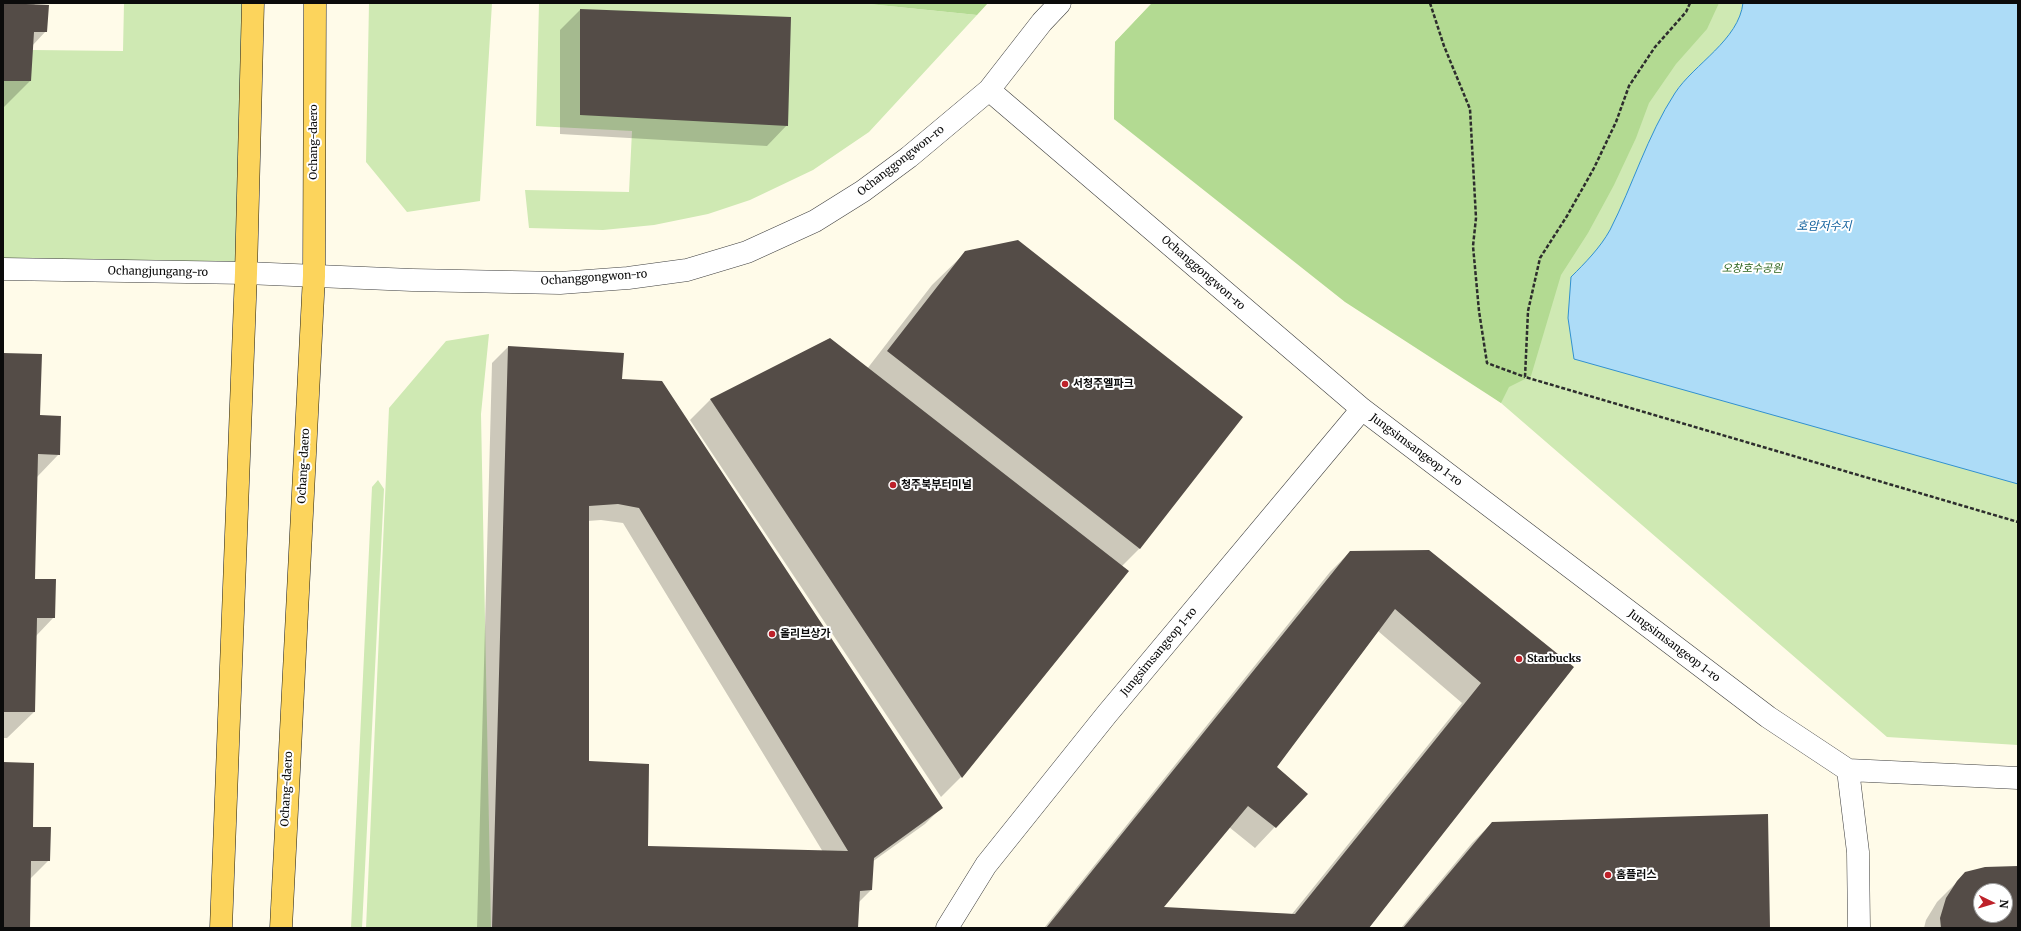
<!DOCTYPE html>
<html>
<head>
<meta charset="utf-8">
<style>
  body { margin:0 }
  #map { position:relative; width:2021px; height:931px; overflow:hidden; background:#fffbe9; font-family:Merriweather,serif }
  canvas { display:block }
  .frame { position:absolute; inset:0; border:4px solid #0b0b0b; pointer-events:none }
  .north { position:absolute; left:1973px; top:883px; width:40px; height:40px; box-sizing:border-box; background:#fff; border:1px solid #9d9d9d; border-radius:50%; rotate:95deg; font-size:11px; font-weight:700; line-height:16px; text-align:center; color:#0b0b0b }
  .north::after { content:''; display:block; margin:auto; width:14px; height:18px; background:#bd2129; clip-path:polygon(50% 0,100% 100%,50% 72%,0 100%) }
</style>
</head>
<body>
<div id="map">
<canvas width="2021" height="931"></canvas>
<div class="frame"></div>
<div class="north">N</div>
</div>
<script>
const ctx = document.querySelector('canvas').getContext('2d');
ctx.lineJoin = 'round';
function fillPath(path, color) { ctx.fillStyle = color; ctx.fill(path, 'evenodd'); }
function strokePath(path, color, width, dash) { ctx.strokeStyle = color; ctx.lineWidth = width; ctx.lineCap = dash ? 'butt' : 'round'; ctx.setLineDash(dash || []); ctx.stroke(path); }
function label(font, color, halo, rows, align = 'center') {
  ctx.font = font + ' Merriweather,"Noto Sans KR",serif'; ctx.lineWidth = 4; ctx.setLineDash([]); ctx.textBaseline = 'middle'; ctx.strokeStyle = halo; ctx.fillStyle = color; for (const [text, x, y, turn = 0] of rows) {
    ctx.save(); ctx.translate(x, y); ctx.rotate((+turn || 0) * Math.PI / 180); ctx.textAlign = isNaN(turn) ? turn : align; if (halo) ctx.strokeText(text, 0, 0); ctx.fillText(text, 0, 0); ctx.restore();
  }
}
fillPath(new Path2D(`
  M124 3H251L246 273 3 269V81L33 50 123 51Z
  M369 3H492L480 201 407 212 366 162Z
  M539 3H859L977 15 869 132 813 170 750 200 708 214 654 225 603 230 529 228 525 190 629 192 632 131 536 126Z
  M1152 3H2018V745L1887 737 1501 403 1114 119 1115 42Z
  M489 334 481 414 491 928H366L389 408 446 341Z
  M378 480 384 489 362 928H351L372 487Z`), '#cfe9b3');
fillPath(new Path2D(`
  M859 3H988L977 15Z
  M1152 3H1719L1707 29 1676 64 1649 103 1636 138 1614 185 1588 233 1561 275 1531 376 1509 387 1501 403 1345 302 1114 119 1115 42Z`), '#b3da92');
const water = new Path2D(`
  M1743 3H2018V484L1574 359 1568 318 1571 277C1585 263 1600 248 1610 230 1633 185 1647 136 1675 93 1694 64 1739 40 1743 3Z`);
fillPath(water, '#addcf7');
strokePath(water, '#3291d0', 1);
fillPath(new Path2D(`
  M3 3H34L46 31 32 46 30 81 3 108Z
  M580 10 787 125 767 146 560 134V30Z
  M966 252 1242 417 1139 549 1122 566 1128 571 961 777 941 797 690 420 710 400 829 339 867 369 932 285Z
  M508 347 621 380 941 808 925 824 872 862 871 890 859 902 857 928H477L492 363ZM601 520 623 523 823 852 647 847 588 762V521Z
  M3 354 39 416 59 454 37 477 34 580 54 617 36 636 34 712 7 738H3Z
  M1350 552 1572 667 1367 928H1044L1330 572ZM1378 631 1462 703 1292 914 1162 908 1229 827 1255 848 1306 794 1276 767Z
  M3 763 32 828 49 860 30 879 29 928H3Z
  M1492 823 1769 928H1401L1472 843Z
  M2018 867V928H1924L1926 920 1937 902 1966 873ZM1981 891H2005V915H1981Z`), '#0003');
fillPath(new Path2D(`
  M3 3 49 5 47 32H34L31 81H3Z
  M580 9 791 17 788 126 580 115Z
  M1018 240 1243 417 1140 549 887 351 965 251Z
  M830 338 1129 571 962 778 710 399Z
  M508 346 624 353 622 379 662 381 943 808 874 858 872 890 860 891 858 928H492ZM618 504 639 508 848 851 648 846 649 764 589 761V506Z
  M3 353 42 354 40 415 61 416 60 455 38 454 35 579H56L55 618H37L35 712H3Z
  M1429 550 1574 667 1369 928H1046L1350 551ZM1395 609 1481 683 1295 914 1164 907 1248 806 1276 828 1308 794 1277 767Z
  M3 762 34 763 33 827H51L50 861H31L30 928H3Z
  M1768 814 1770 928H1403L1492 822Z
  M2018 866V928H1941L1940 918 1946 898 1957 881 1965 872 1985 867ZM1981 891H2005V915H1981Z`), '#544c47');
const minor = new Path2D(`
  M989 90 1362 409 1768 717 1848 770 2018 778
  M3 269 246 273 412 280 560 283 628 278 687 270 747 252 815 221 863 191 909 157 989 90 1042 22 1060 3
  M1848 770 1858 852 1859 928
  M947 928 986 865 1107 714 1362 409`);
const major = new Path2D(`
  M221 928 246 273 253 3
  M281 928 314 276 315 3`);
strokePath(minor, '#3e3e3e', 23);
strokePath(major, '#1c1c1c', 23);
strokePath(new Path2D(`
  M1430 3 1444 46 1470 109 1476 218 1473 246 1479 311 1487 363 1525 377
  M1690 3 1686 12 1655 47 1629 86 1616 122 1594 168 1567 216 1540 258 1528 311 1525 377 2018 522`), '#2d2d2d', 2.5, [4, 2]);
strokePath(minor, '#fff', 22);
strokePath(major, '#fcd45c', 22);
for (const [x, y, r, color] of [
  [1065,384,4,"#bd2129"],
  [893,485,4,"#bd2129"],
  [772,634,4,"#bd2129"],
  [1519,659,4,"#bd2129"],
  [1608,875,4,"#bd2129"]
]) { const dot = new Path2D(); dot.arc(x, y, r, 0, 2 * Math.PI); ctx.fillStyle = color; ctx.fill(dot); strokePath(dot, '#fff', 1.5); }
label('11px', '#0b0b0b', '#fff', [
  ["Ochang-daero",314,142,-90],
  ["Ochanggongwon-ro",901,161,-38],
  ["Ochangjungang-ro",158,272,1],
  ["Ochanggongwon-ro",1203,273,41],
  ["Ochanggongwon-ro",594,278,-4],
  ["Jungsimsangeop 1-ro",1416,450,37],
  ["Ochang-daero",304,466,-87],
  ["Jungsimsangeop 1-ro",1674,646,37],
  ["Jungsimsangeop 1-ro",1159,652,-50],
  ["Ochang-daero",287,789,-87]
]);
label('italic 11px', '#2a631b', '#fff', [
  ["오창호수공원",1752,269]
]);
label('bold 11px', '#0b0b0b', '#fff', [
  ["서청주엘파크",1073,384],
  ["청주북부터미널",901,485],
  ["올리브상가",780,634],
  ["Starbucks",1527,659],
  ["홈플러스",1616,875]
], 'left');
label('italic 12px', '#13629e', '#fff', [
  ["호암저수지",1824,227]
]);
</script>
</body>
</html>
